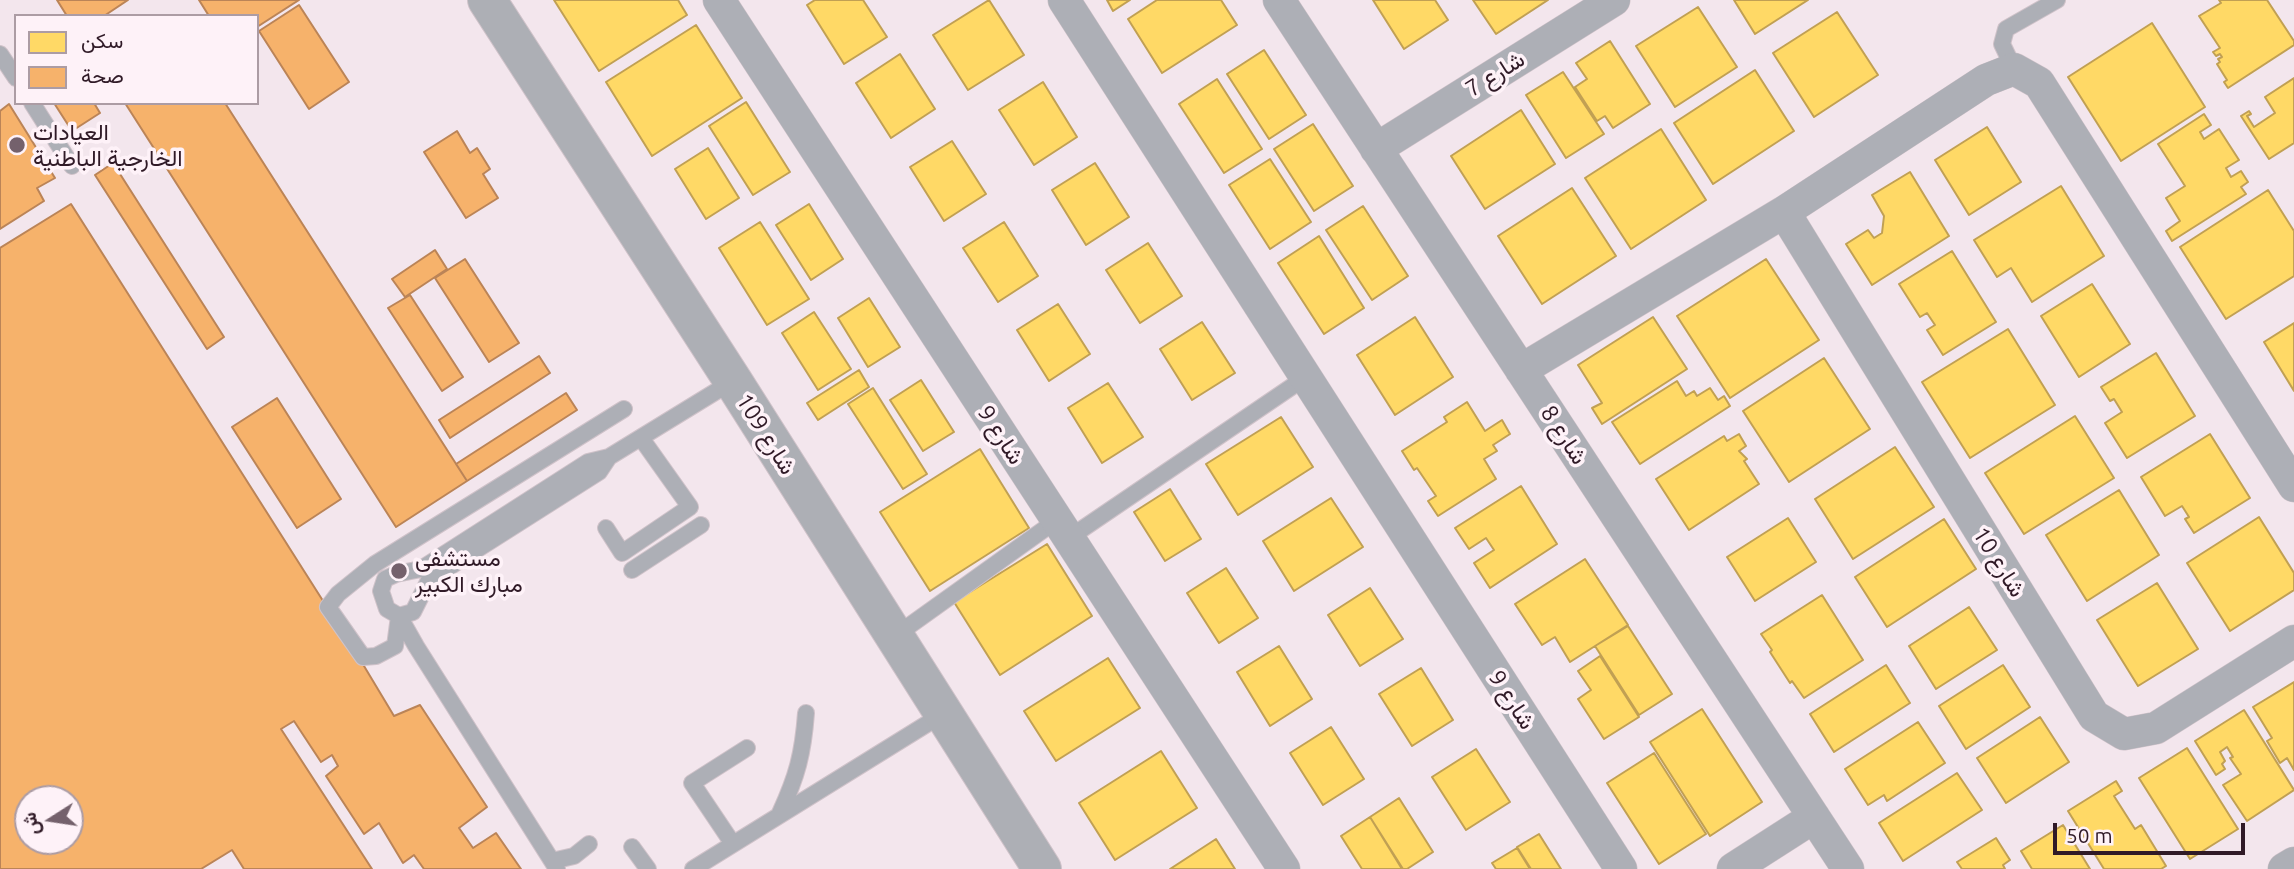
<!DOCTYPE html>
<html>
<head>
<meta charset="utf-8">
<style>
  body { margin:0 }
  #map { position:relative; width:2294px; height:869px; overflow:hidden; background:#f3e6ed; font-family:Ubuntu,Vazirmatn,sans-serif }
  canvas { display:block }
  .legend { position:absolute; left:14px; top:14px; width:245px; height:91px; box-sizing:border-box; background:#fef2f8; border:2px solid #ac9ca4; margin:0; padding:9px 12px; list-style:none; font-size:21px; color:#301a27 }
  .legend li { display:flex; align-items:center; gap:14px; height:35px }
  .legend b { width:35px; border:2px solid #ac9ca4 }
  .north { position:absolute; left:14px; top:785px; width:70px; height:70px; box-sizing:border-box; background:#fef2f8; border:2px solid #ac9ca4; border-radius:50%; rotate:258deg; font-size:19px; font-weight:700; line-height:28px; text-align:center; color:#301a27 }
  .north::after { content:''; display:block; margin:auto; width:24px; height:32px; background:#74616c; clip-path:polygon(50% 0,100% 100%,50% 72%,0 100%) }
  .scale { position:absolute; left:2053px; top:823px; width:192px; height:32px; box-sizing:border-box; border:4px solid #301a27; border-top:0; padding-left:9px; font-size:21px; line-height:24px; white-space:nowrap; color:#301a27; -webkit-text-stroke:5px #fef2f8; paint-order:stroke }
</style>
</head>
<body>
<div id="map">
<canvas width="2294" height="869"></canvas>
<ul class="legend">
<li><b style="height:19px;background:#ffd966"></b>سكن</li>
<li><b style="height:19px;background:#f6b26b"></b>صحة</li>
</ul>
<div class="north">ش</div>
<div class="scale">50 m</div>
</div>
<script>
const ctx = document.querySelector('canvas').getContext('2d');
ctx.lineJoin = 'round';
function fillPath(path, color) { ctx.fillStyle = color; ctx.fill(path, 'evenodd'); }
function strokePath(path, color, width, dash) { ctx.strokeStyle = color; ctx.lineWidth = width; ctx.lineCap = dash ? 'butt' : 'round'; ctx.setLineDash(dash || []); ctx.stroke(path); }
function label(font, color, halo, rows, align = 'center') {
  ctx.font = font + ' Ubuntu,Vazirmatn,sans-serif'; ctx.lineWidth = 7; ctx.setLineDash([]); ctx.textBaseline = 'middle'; ctx.strokeStyle = halo; ctx.fillStyle = color; for (const [text, x, y, turn = 0] of rows) {
    ctx.save(); ctx.translate(x, y); ctx.rotate((+turn || 0) * Math.PI / 180); ctx.textAlign = isNaN(turn) ? turn : align; if (halo) ctx.strokeText(text, 0, 0); ctx.fillText(text, 0, 0); ctx.restore();
  }
}
const homes = new Path2D(`
  M554 0H678L687 15 599 71Z
  M815 0H863L887 37 844 64 807 5Z
  M989 0 1024 55 968 90 933 35Z
  M1107 0H1130L1113 11Z
  M1157 0H1221L1237 25 1162 73 1128 19Z
  M1373 0H1435L1448 20 1404 49Z
  M1473 0H1548L1496 34Z
  M1734 0H1808L1755 34Z
  M2219 0H2267L2294 41V45L2228 88 2224 82 2227 80 2217 64 2220 62 2218 59 2222 57 2220 54 2216 56 2213 52 2220 48 2199 16 2221 3Z
  M1698 7 1737 67 1675 107 1636 46Z
  M1837 12 1878 75 1814 117 1773 53Z
  M2152 23 2205 107 2121 161 2068 77Z
  M696 25 742 98 652 156 606 82Z
  M1610 41 1650 104 1613 128 1605 116 1597 121 1575 87 1587 79 1576 63Z
  M1264 50 1306 115 1269 139 1227 74Z
  M900 54 935 109 891 138 856 83Z
  M1755 70 1794 131 1713 184 1674 123Z
  M1563 72 1604 134 1566 158 1526 95Z
  M2294 78V143L2269 159 2241 116 2249 111 2251 114 2247 116 2254 127 2275 113 2265 97Z
  M1217 79 1262 149 1224 173 1179 104Z
  M1043 82 1077 137 1034 165 999 110Z
  M746 102 790 172 753 195 709 126Z
  M1521 110 1555 164 1485 209 1451 156Z
  M2204 114 2211 125 2200 132 2204 139 2219 129 2239 160 2226 168 2231 177 2241 171 2248 182 2241 187 2246 194 2172 241 2166 231 2180 221 2166 198 2185 186 2158 144Z
  M1313 124 1353 186 1314 211 1274 149Z
  M1987 127 2021 182 1969 215 1935 160Z
  M1661 129 1706 200 1631 249 1585 178Z
  M952 141 986 194 944 221 910 167Z
  M708 148 739 198 706 219 675 169Z
  M1270 159 1311 222 1270 249 1229 185Z
  M1095 163 1129 217 1086 245 1052 190Z
  M1910 172 1949 236 1872 285 1846 244 1868 230 1874 238 1882 233 1884 216 1872 195Z
  M2061 186 2104 256 2032 302 2011 268 1997 277 1974 240Z
  M1572 188 1616 256 1542 304 1498 236Z
  M2268 190 2294 231V276L2226 319 2180 247Z
  M809 204 843 259 811 280 776 225Z
  M1363 206 1408 276 1372 300 1326 230Z
  M760 222 809 299 767 325 719 248Z
  M1004 222 1038 276 998 302 963 248Z
  M1319 236 1364 308 1324 334 1278 263Z
  M1148 243 1182 296 1140 323 1106 270Z
  M1952 251 1996 322 1943 355 1927 330 1935 325 1927 313 1920 317 1899 284Z
  M1766 259 1819 340 1730 398 1677 316Z
  M2092 284 2130 344 2079 377 2041 316Z
  M869 298 900 347 868 367 838 318Z
  M1058 304 1090 354 1049 381 1017 330Z
  M814 312 851 369 818 390 782 333Z
  M1415 317 1453 377 1395 415 1357 355Z
  M1653 317 1687 369 1602 424 1592 408 1602 403 1578 365Z
  M1202 322 1235 373 1192 400 1160 349Z
  M2294 323V391L2264 342Z
  M2008 329 2055 405 1970 458 1922 382Z
  M2156 353 2195 416 2127 458 2105 423 2122 412 2114 399 2110 401 2101 387Z
  M1824 358 1870 429 1789 482 1743 411Z
  M859 370 869 387 818 420 807 403Z
  M921 380 954 432 923 451 890 400Z
  M1677 381 1686 396 1694 391 1697 396 1710 388 1718 400 1724 396 1730 406 1640 464 1612 422Z
  M1108 383 1143 437 1102 463 1068 408Z
  M873 388 927 474 903 489 848 404Z
  M1467 402 1485 431 1502 420 1510 434 1493 445 1497 451 1484 459 1496 479 1438 516 1428 501 1436 496 1417 468 1414 470 1402 451 1447 422 1444 417Z
  M2075 416 2114 478 2024 534 1985 473Z
  M1281 417 1313 467 1238 515 1206 464Z
  M1739 434 1746 446 1739 451 1747 459 1744 461 1759 484 1689 530 1656 479 1724 436 1727 441Z
  M2210 434 2250 498 2194 533 2185 519 2189 517 2182 506 2165 516 2141 477Z
  M1895 447 1934 507 1853 559 1815 499Z
  M980 449 1029 528 930 591 880 512Z
  M1521 486 1557 544 1490 588 1474 563 1494 550 1486 538 1469 549 1455 528Z
  M1170 489 1201 539 1165 561 1134 512Z
  M2119 490 2159 555 2087 601 2046 535Z
  M1331 498 1363 547 1294 591 1263 541Z
  M2259 517 2294 573V590L2230 631 2187 563Z
  M1788 518 1816 562 1755 601 1727 557Z
  M1944 519 1976 569 1887 627 1855 577Z
  M1047 544 1092 616 1000 675 954 602Z
  M1585 559 1628 625 1570 662 1555 637 1542 645 1515 604Z
  M1226 568 1258 618 1219 643 1187 593Z
  M2157 583 2198 649 2138 686 2097 620Z
  M1370 588 1403 639 1360 666 1328 615Z
  M1822 595 1863 660 1804 698 1792 681 1790 683 1770 652 1772 650 1761 634Z
  M1969 607 1997 650 1936 689 1909 646Z
  M1628 626 1672 694 1639 715 1595 646Z
  M1279 646 1312 699 1270 726 1237 672Z
  M1600 656 1639 717 1604 739 1578 699 1591 690 1578 671Z
  M1108 658 1140 708 1056 761 1024 711Z
  M1886 665 1910 703 1834 752 1810 714Z
  M2003 665 2030 707 1966 749 1939 706Z
  M1421 668 1453 720 1412 746 1379 694Z
  M2294 682V770L2287 758 2280 763 2267 741 2272 738 2253 707Z
  M1702 709 1762 802 1710 836 1650 742Z
  M2244 710 2294 790 2247 821 2223 785 2241 774 2230 758 2233 757 2227 747 2220 752 2225 761 2222 764 2225 769 2216 775 2195 741Z
  M2040 717 2069 762 2006 803 1977 758Z
  M1918 722 1945 763 1887 801 1884 795 1868 805 1845 769Z
  M1331 727 1364 779 1323 805 1290 753Z
  M2187 748 2238 829 2190 859 2139 778Z
  M1476 749 1510 802 1466 830 1432 777Z
  M1161 751 1197 808 1115 860 1079 803Z
  M1654 753 1706 834 1659 864 1607 783Z
  M1957 773 1982 810 1903 861 1879 823Z
  M2116 781 2122 791 2114 796 2135 829 2141 825 2166 866 2161 869H2104L2068 811Z
  M1399 798 1433 852 1407 869H1403L1370 817Z
  M1370 817 1402 869H1362L1341 836Z
  M2063 825 2090 869H2032L2021 851Z
  M1539 834 1561 869H1531L1517 847Z
  M1996 838 2010 860 2003 865 2005 869H1962L1957 862Z
  M1216 839 1235 869H1170Z
  M1517 848 1530 869H1496L1492 863Z`);
fillPath(homes, '#ffd966');
strokePath(homes, '#c1a053', 2);
const health = new Path2D(`
  M57 0H128L104 16H67Z
  M199 0H299L257 27V16H209Z
  M299 5 349 82 309 109 259 31Z
  M54 103H94L100 113 72 131Z
  M125 103H225L467 481 396 527Z
  M9 104 55 178 37 188 44 201 0 229V111Z
  M457 131 470 153 477 148 490 169 483 174 498 198 466 218 424 152Z
  M113 163 224 337 207 349 95 175Z
  M71 204 358 656 394 716 420 705 487 807 459 828 473 848 496 833 521 869H424L414 855 403 863 379 823 364 834 326 776 338 766 332 755 321 762 294 721 281 729 372 869H244L232 850 201 869H0V248ZM28 799H70V841H28Z
  M435 250 447 269 405 297 392 279Z
  M465 259 519 343 489 362 435 278Z
  M410 295 463 377 442 391 388 308Z
  M539 356 550 373 450 438 439 420Z
  M566 393 577 410 467 481 456 464Z
  M277 398 341 499 297 528 232 427Z`);
fillPath(health, '#f6b26b');
strokePath(health, '#bb8457', 2);
const lane = new Path2D(`
  M0 54 16 78
  M2014 69 2002 44 2006 29 2057 0
  M32 103 72 166
  M606 528 622 553 690 507 641 438
  M1069 538 1306 377
  M632 570 701 525
  M399 616 395 646 376 656 363 657 328 607 338 594 375 564 624 409
  M399 616 413 612 429 580 599 472 609 457
  M895 636 1057 520
  M780 813C797 776 803 754 806 713
  M733 844 692 783 747 748
  M632 847 648 869
  M552 861 574 856 589 844
  M557 869 416 646 399 616 387 609 381 591 385 579 396 574 421 569 588 462 609 457 733 381
  M693 869 943 714`);
const street = new Path2D(`
  M719 0 1284 869
  M1064 0 1621 869
  M1279 0 1848 869
  M1376 149 1614 0
  M1784 212 2094 716 2124 734 2156 728 2294 641
  M1521 370 1784 212 1986 80 2014 69 2039 83 2294 486
  M1733 869 1814 817
  M2284 869 2294 863`);
const secondary = new Path2D(`
  M487 0 733 381 1042 869`);
strokePath(lane, '#cfc2c9', 18);
strokePath(street, '#cfc2c9', 33);
strokePath(secondary, '#cfc2c9', 40);
strokePath(lane, '#adafb6', 16);
strokePath(street, '#adafb6', 32);
strokePath(secondary, '#adafb5', 38);
for (const [x, y, r, color] of [
  [17,145,9,"#74616c"],
  [399,571,9,"#74616c"]
]) { const dot = new Path2D(); dot.arc(x, y, r, 0, 2 * Math.PI); ctx.fillStyle = color; ctx.fill(dot); strokePath(dot, '#fef2f8', 2.5); }
label('23px', '#301a27', '#fef2f8', [
  ["شارع 7",1495,74,-32],
  ["شارع 109",766,434,58],
  ["شارع 9",1001,435,57],
  ["شارع 8",1564,435,57],
  ["شارع 10",1999,562,58],
  ["شارع 9",1512,700,57]
]);
label('23px', '#301a27', '#fef2f8', [
  ["العيادات",33,132],
  ["الخارجية الباطنية",33,158],
  ["مستشفى",415,558],
  ["مبارك الكبير",415,584]
], 'left');
</script>
</body>
</html>
